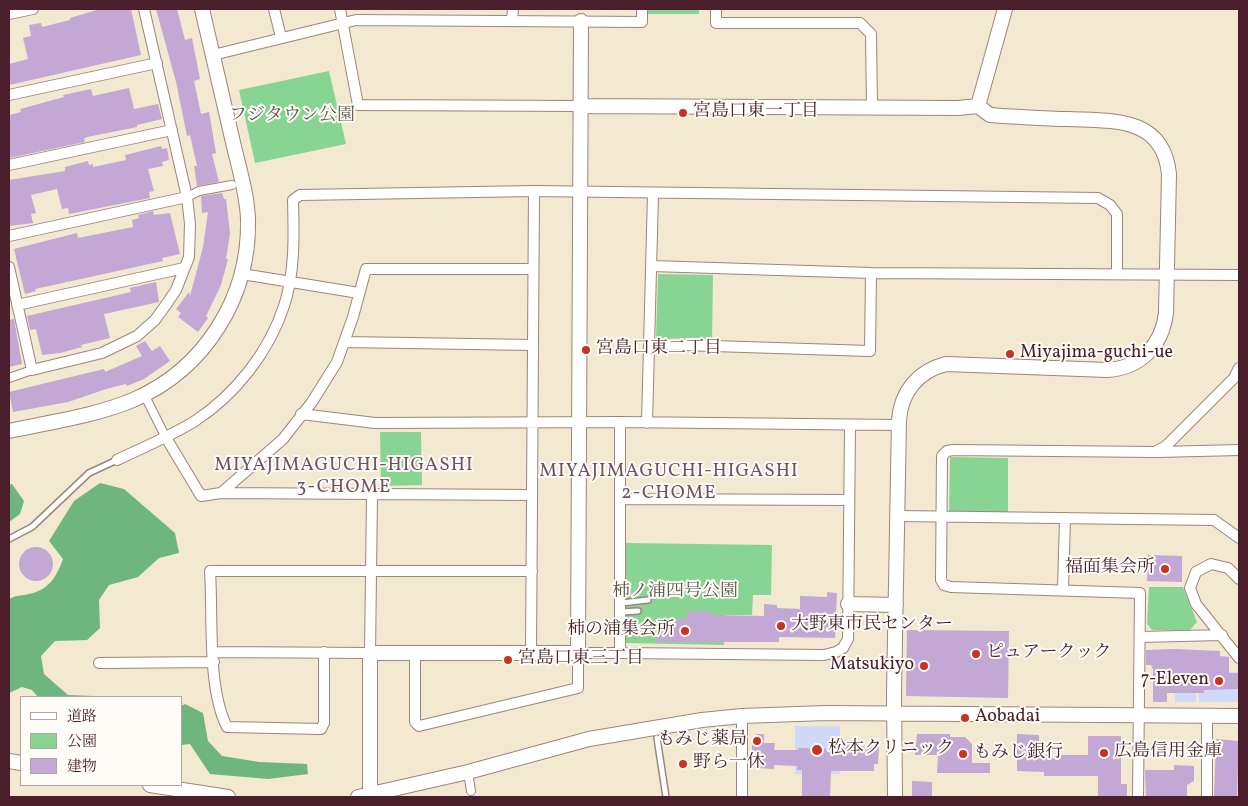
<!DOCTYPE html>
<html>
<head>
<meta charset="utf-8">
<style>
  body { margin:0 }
  #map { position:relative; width:1248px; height:806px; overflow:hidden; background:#f3e8d0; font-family:Vollkorn,"Noto Serif JP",serif }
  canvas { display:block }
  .frame { position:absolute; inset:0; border:10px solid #4a1f2b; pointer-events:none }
  .legend { position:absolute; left:20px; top:696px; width:162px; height:90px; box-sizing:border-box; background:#fdfcf7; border:1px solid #b5a4a5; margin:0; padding:6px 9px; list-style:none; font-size:15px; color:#4a1f2b }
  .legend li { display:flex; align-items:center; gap:10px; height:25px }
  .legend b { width:25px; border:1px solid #b5a4a5 }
</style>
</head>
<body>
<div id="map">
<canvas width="1248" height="806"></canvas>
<div class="frame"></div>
<ul class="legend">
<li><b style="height:6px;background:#fff"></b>道路</li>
<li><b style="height:14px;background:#88d593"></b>公園</li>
<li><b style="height:14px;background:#c3a7d4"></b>建物</li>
</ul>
</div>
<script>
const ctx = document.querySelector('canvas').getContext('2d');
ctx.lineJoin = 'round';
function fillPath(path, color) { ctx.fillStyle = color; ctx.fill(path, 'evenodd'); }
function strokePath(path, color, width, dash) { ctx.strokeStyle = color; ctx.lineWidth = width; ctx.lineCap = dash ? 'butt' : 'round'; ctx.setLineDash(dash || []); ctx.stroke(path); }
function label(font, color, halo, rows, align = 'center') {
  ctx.font = font + ' Vollkorn,"Noto Serif JP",serif'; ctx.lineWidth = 4; ctx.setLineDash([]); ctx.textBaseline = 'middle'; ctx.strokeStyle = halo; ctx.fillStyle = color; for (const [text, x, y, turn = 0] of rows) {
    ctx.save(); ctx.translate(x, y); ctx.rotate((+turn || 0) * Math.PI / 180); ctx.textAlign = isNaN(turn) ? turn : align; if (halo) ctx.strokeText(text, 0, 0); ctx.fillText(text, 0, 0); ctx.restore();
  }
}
fillPath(new Path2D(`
  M1176 671H1197L1196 702H1175Z
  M1198 672H1239V702H1199Z
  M795 726H840V774H795Z`), '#d1d9f9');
fillPath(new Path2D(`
  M648 9H699V14H648Z
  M329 71 346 144 255 163 239 90Z
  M658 274 713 275 712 339 656 338Z
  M380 432H421L422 485 381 486Z
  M950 457 1008 458V514L949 513Z
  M625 543 772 545 771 595H753L752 615H725L724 645 625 643Z
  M1149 587H1183L1197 622 1190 630H1152L1147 624Z`), '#88d593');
fillPath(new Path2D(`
  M100 483 124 489 175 533 179 553 159 558 138 577 109 585 99 600 100 628 87 640 55 641 41 656 44 674 68 695 118 697H38L32 690 22 687 9 693V599C18 594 26 596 36 592 51 587 58 573 63 559L49 541 74 501Z
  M12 484 24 501 20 514 9 522V485Z
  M185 704 203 713 208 741 222 756 259 762 307 764 308 774 268 779 210 774 190 744 181 745V706Z`), '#6eb67d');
fillPath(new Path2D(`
  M100 9H131L141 55 9 85V64L28 59 23 38 31 36 29 25 41 23 42 27 70 20V18Z
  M156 9H177L185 40 192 38 200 79 194 81 201 114 209 112 216 153 212 154 219 182 197 186 194 166H197L190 135 187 136 176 82Z
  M129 88 134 109 158 104 162 119 137 125V127L87 137 84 139 85 142 9 158V115L21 112 20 109 64 97 63 95 91 89 93 96Z
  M161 146 162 149 167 148 169 160 162 162 163 166 148 169 154 191 149 192 150 198 69 214 68 208 62 209 57 189 31 195 36 213 31 214 33 223 9 226V180L65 171V167L88 161 89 165 93 164V167L126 160 125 155Z
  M222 193 224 199H226L230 233 226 259H228L221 285 206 316 208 318 198 332 178 317 181 313 176 309 189 292 190 296 203 247 208 212 202 213 201 196Z
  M153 211 154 215 170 213 180 254 162 258 163 261 35 289 36 291 25 294 14 249 77 233 78 238 133 227 132 220 139 218 138 215Z
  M156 282 159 302 104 314 110 338 81 345 82 347 60 353 42 355 36 329 30 330 27 316 131 292 130 288Z
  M14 319 22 364 9 367V320Z
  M145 341 152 351 160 346 170 361 144 379 127 386 126 384 106 389 68 402 13 412 9 392 104 369 105 372 142 356 136 346Z
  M19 564a17 17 0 1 1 34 0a17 17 0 1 1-34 0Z
  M1148 555 1182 556V582L1147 581Z
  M827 592 837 593 835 638 779 637V642H657L658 619H687V611L712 612V615L764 616V604L777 605V608L800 609V596L827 597Z
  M907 630 1009 631 1008 698 906 696Z
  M1175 649 1220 651V656L1229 657V673H1239V689L1204 690V693H1167V702H1153V669L1151 665H1146V650Z
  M757 734H764V743H775L774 750H798V748L842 749V740H855V746L879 747 878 764H874V771H831L830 797H802V770H797V766L774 765V769L757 768V753H752V739Z
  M917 734H950V737H965L972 744V763H990V773H937L938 755H915Z
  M1017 734 1039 735V755H1088V736H1121V784H1127V797H1098V776H1044V772L1017 771Z
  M1216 739 1239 741 1237 797H1214Z
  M1174 765 1194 766V781L1187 785V797H1146L1145 770H1174Z
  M912 781 932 782V797H912Z`), '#c3a7d4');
const service = new Path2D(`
  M9 539 32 527 89 473 117 460
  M621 603 648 600
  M621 612 638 611
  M657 738 666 797`);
const pedestrian = new Path2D(`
  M187 197 199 191 232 185
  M9 378 32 370
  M144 394 165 436
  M468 772 471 791`);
const minor = new Path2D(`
  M274 9 281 37
  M340 9 358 105 581 106
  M716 9V23H860L871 34 872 107
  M9 14 33 9
  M512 19 513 9
  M213 55 356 20 642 22V9
  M9 95 157 63
  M9 165 172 130
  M9 236 187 197
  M652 266 871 273 1239 275
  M9 267 32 370 102 353 137 336 155 320 168 302 176 290 189 257 190 224 187 197 144 9
  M242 274 359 293
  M17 305 184 268
  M345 342 533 345
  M650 344 870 351 871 273
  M301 414 375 423 620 422V653H578V688L419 726 415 722V653
  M620 422 899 425
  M647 423 653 194
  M165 436 201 496 221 493 532 495
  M1158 452 1239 450
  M117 460C142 448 171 436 195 421 235 395 269 352 284 306 295 273 294 235 293 200L300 195 534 191 1098 198 1110 205 1117 214V274
  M221 493 283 439 312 402 337 362 353 317 366 269H533
  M621 499 849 500
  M898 516 1214 520 1239 538
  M1239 579 1228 568 1211 564 1196 572 1190 588 1196 604 1239 658
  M1063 590 1065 518
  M1140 637 1222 635
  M213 652 370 653 372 495
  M324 652V723L321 729 227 727C207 688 213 616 210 571H532
  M531 653 534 191
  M620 653 824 655 836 652 843 648 848 639 850 426
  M99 663 214 662
  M742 797V716
  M1138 797 1140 593 951 587 944 585 941 580 942 456 947 451 953 450 1155 452 1166 446 1234 378 1239 368
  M1207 797V716`);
const tertiary = new Path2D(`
  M581 106 958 108 978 106 990 115 1003 116C1025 117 1046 119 1068 119 1112 121 1163 116 1169 174L1166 313C1162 346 1140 368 1107 370L946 364C918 371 901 392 899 420L894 693 895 797
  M978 106 1005 9
  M9 431C50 422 95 416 133 400 205 369 250 297 248 219 247 192 238 165 232 138 222 95 212 52 202 9
  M848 604 896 605
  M9 761 21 763
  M150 785 228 797
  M358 797 468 772 589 739 702 720 742 716 826 713 1239 716
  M370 797V653H578L581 21`);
strokePath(service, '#9e847e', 8);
strokePath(pedestrian, '#9e847e', 10);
strokePath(minor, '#9e847e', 12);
strokePath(tertiary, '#9e847e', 16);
strokePath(service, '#fff', 5);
strokePath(pedestrian, '#fff', 8);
strokePath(minor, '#fff', 10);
strokePath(tertiary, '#fff', 14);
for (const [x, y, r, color] of [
  [683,113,5,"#c8321e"],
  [586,350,5,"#c8321e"],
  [1010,354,5,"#c8321e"],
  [1165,569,5,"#c8321e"],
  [781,626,5,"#c8321e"],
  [685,631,5,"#c8321e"],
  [976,654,5,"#c8321e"],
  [508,660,5,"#c8321e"],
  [924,666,5,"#c8321e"],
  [1219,681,5,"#c8321e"],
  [965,718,5,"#c8321e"],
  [757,741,5,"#c8321e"],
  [817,750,6,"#c8321e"],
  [1104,753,5,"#c8321e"],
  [963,754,5,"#c8321e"],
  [683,764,5,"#c8321e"]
]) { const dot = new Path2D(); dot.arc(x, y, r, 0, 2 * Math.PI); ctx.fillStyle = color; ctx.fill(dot); strokePath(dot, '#fdfcf7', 2); }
label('18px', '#4a1f2b', '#fdfcf7', [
  ["宮島口東一丁目",693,113],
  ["宮島口東二丁目",596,350],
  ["Miyajima-guchi-ue",1020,354],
  ["福面集会所",1155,569,"right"],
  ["大野東市民センター",791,626],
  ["柿の浦集会所",675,631,"right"],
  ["ピュアークック",986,654],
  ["宮島口東三丁目",518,660],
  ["Matsukiyo",914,666,"right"],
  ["7-Eleven",1209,681,"right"],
  ["Aobadai",975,718],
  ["もみじ薬局",747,741,"right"],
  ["松本クリニック",828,750],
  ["広島信用金庫",1114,753],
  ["もみじ銀行",973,754],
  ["野ら一休",693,764]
], 'left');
label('18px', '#5d564a', '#fdfcf7', [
  ["フジタウン公園",292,117],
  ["柿ノ浦四号公園",675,593]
]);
ctx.letterSpacing = '1px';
label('19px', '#744f66', '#fdfcf7', [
  ["MIYAJIMAGUCHI-HIGASHI",344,467],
  ["3-CHOME",344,489],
  ["MIYAJIMAGUCHI-HIGASHI",669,473],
  ["2-CHOME",669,495]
]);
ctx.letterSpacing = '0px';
</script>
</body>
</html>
